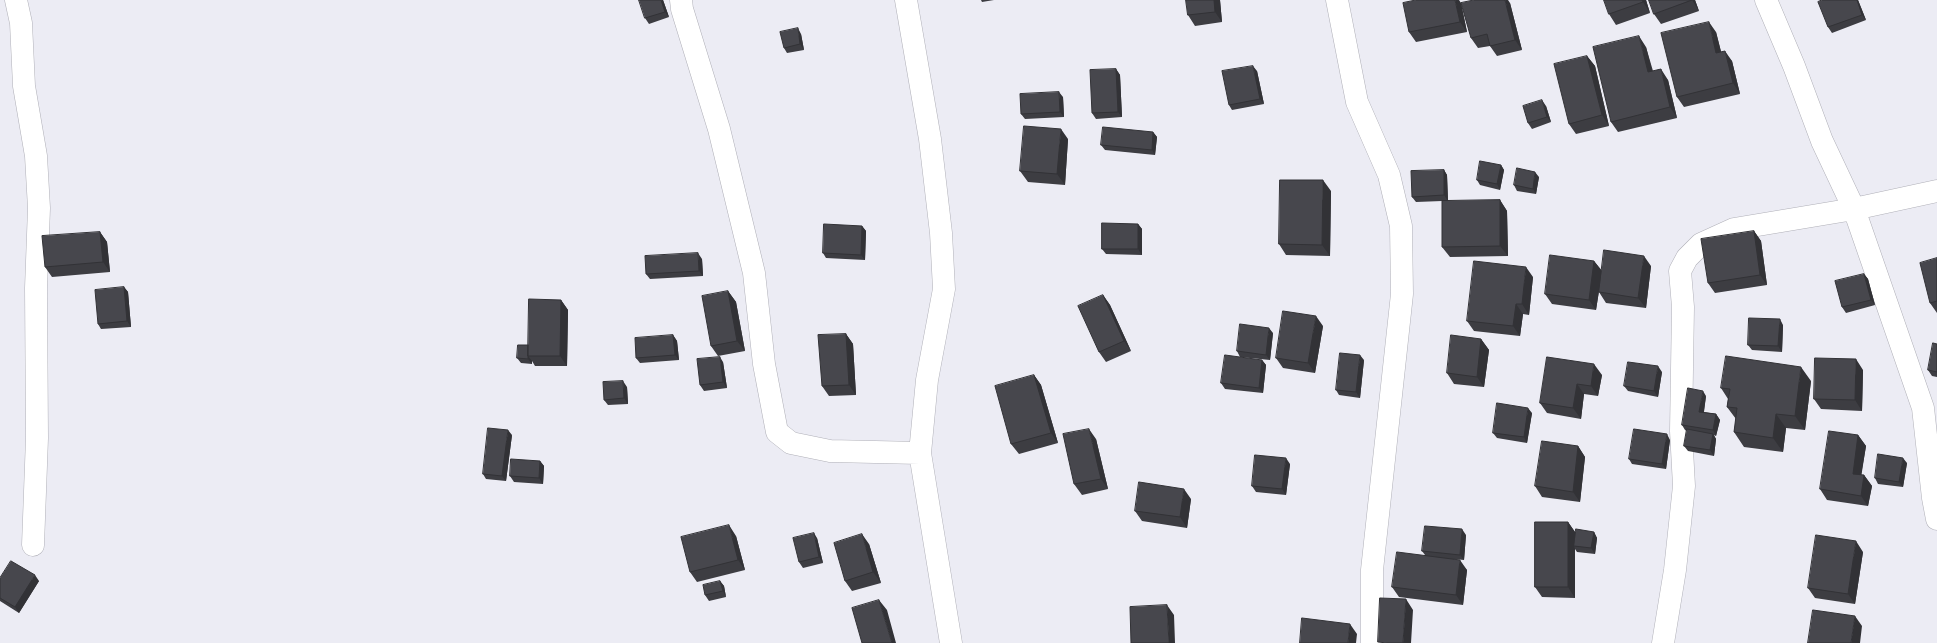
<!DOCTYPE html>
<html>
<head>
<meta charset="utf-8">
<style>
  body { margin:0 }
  canvas { display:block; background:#ececf4 }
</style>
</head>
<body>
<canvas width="1937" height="643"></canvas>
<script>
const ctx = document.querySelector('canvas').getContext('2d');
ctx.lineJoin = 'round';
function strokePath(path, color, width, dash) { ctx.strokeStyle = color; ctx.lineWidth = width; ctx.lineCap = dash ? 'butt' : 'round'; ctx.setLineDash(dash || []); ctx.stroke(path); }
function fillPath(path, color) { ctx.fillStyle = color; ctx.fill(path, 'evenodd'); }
const minor = new Path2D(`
  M16 0 21 23 24 86 36 156 39 208 36 288 37 438 33 545
  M681 0 682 9 719 129 754 273 764 364 777 432 791 443 830 451 920 453 951 643
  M906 0 930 139 941 233 944 289 927 380 920 453
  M1337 0 1357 102 1389 175 1401 226 1402 294 1372 570V643
  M1766 0 1794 66 1822 141 1854 209 1923 408 1933 498 1937 519
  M1663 643 1675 570 1684 486 1681 431 1683 307 1680 271 1687 258 1701 244 1734 229 1854 209 1937 191`);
strokePath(minor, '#b0b0b8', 23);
strokePath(minor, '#fff', 22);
fillPath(new Path2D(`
  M663 0 669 17 649 24 645 18Z
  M981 0H994L982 2Z
  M1186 0H1220L1222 22 1195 26 1188 15Z
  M1604 0H1646L1650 13 1616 25 1609 14Z
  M1649 0H1695L1699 11 1661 24 1654 14Z
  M1822 0H1858L1866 20 1832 33 1828 27Z
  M1461 3 1467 32 1416 42 1409 32Z
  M1510 3 1522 50 1497 56 1490 46 1478 48 1471 38Z
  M1716 32 1721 52 1732 61 1740 94 1684 107 1677 97Z
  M801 34 804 50 787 53 784 48Z
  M1646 47 1653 71 1668 80 1677 118 1618 132 1611 122Z
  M1587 56 1595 66 1609 126 1576 134 1569 124Z
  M1116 69 1120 75 1122 117 1096 119 1092 113Z
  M1257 71 1264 104 1232 110 1229 105Z
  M1063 97 1064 117 1025 119 1021 114Z
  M1546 106 1551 122 1532 129 1528 123Z
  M1153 132 1157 137 1155 155 1105 150 1101 145Z
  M1068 139 1065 185 1028 182 1020 171Z
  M1501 165 1504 170 1500 190 1480 185 1477 180Z
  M1444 170 1447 175 1448 201 1500 200 1507 211 1508 256 1450 257 1442 247V201L1416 202 1412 197Z
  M1539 177 1536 194 1517 191 1514 185Z
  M1331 191 1330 256 1286 255 1279 244Z
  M1138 224 1142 229V255L1106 254 1102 249Z
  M862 226 866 231 865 260 826 258 823 253Z
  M1754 231 1761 241 1767 285 1715 293 1708 283Z
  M100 232 107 242 110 272 52 277 45 267Z
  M1937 258V313L1930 303Z
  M702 259 703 276 650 279 646 274Z
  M1594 261 1602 271 1651 266 1646 308 1606 303 1599 292 1600 285 1596 310 1552 304 1545 294Z
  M1864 274 1868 279 1875 305 1846 313 1842 307Z
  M1533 277 1529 315 1523 314 1520 336 1474 331 1467 321Z
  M124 287 128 292 131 327 101 329 98 324Z
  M728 291 736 302 745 351 718 356 711 346Z
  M1103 295 1110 305 1131 351 1106 362 1099 352Z
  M561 300 568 310 567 366H535L532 361V364L521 363 517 358 528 345Z
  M1783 325 1782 352 1752 350 1748 345Z
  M1323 326 1315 373 1283 368 1276 358Z
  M1273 333 1270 360 1240 357 1237 351Z
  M846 334 853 344 856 395 829 396 822 386Z
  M673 335 677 341 679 360 640 363 636 358Z
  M1481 339 1489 350 1484 387 1454 384 1447 373Z
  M1937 344V377L1932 376 1928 370Z
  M1547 357 1602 375 1598 396 1584 394 1581 419 1547 413 1540 403Z
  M1262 360 1266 365 1263 393 1225 389 1221 383Z
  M1364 360 1360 398 1339 395 1336 390Z
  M723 362 727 388 704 391 700 385Z
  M1863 370 1862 411 1821 409 1814 399Z
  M1662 372 1658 397 1628 391 1624 386Z
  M1034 375 1041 385 1058 443 1019 454 1011 444Z
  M1811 381 1805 430 1786 428 1783 452 1744 447 1734 432 1736 419 1727 407 1728 399 1721 388Z
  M627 387 628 404 608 405 604 400Z
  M1706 396 1704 412 1716 414 1720 420 1716 436 1714 435 1716 439 1714 456 1688 451 1684 446 1687 431 1685 430 1682 425Z
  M1532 413 1527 443 1497 438 1493 433Z
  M512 435 506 481 486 479 483 474Z
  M1858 435 1866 446 1861 475H1864L1872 486 1868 506 1827 500 1820 489Z
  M1096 439 1108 489 1082 495 1074 484Z
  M1670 440 1666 469 1632 464 1629 459Z
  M1578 446 1585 457 1580 502 1542 497 1535 486Z
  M540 461 544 466 543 484 514 482 510 476Z
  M1907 463 1903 487 1878 484 1875 478Z
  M1290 464 1286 495 1256 492 1252 486Z
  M1191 499 1187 528 1142 521 1135 511Z
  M1568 522 1575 532H1594L1597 538 1595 554 1577 552 1575 549V598L1542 597 1535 587Z
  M1466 535 1464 560 1454 559 1467 570 1463 605 1399 597 1392 587 1425 555 1422 551Z
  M736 536 745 570 697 582 690 572Z
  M817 538 823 563 803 568 799 562Z
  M869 544 881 583 852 591 845 581Z
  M1863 552 1855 604 1815 598 1808 588Z
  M0 578 39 581 19 613 0 601Z
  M720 581 724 586 726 597 709 601 705 595Z`), '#3d3d42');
fillPath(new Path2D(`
  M661 0H663L669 17 665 12Z
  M1214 0H1220L1222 22 1215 12Z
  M1455 0H1459L1461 3 1467 32 1460 22Z
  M1505 0H1508L1510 3 1522 50 1515 40Z
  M1642 0H1646L1650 13 1643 2Z
  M1692 0H1695L1699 11Z
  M1857 0H1858L1866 20 1862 15Z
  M1709 22 1716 32 1724 63 1716 53Z
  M798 28 801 34 804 50 800 44Z
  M1639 36 1646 47 1655 82 1648 72Z
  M1725 51 1732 61 1740 94 1733 83Z
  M1587 56 1595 66 1609 126 1602 115Z
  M1253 66 1257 71 1264 104 1260 99Z
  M1116 69 1120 75 1122 117 1118 112Z
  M1661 69 1668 80 1677 118 1670 107Z
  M1059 92 1063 97 1064 117 1060 112Z
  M1542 100 1546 106 1551 122 1547 117Z
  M1061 129 1068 139 1065 185 1057 174Z
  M1153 132 1157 137 1155 155 1152 150Z
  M1501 165 1504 170 1500 190 1497 184Z
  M1444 170 1447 175 1448 201 1444 195Z
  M1535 172 1539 177 1536 194 1533 189Z
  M1323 180 1331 191 1330 256 1322 245Z
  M1500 200 1507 211 1508 256 1500 246Z
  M1138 224 1142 229V255L1138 249Z
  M862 226 866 231 865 260 861 255Z
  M1754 231 1761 241 1767 285 1760 275Z
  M100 232 107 242 110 272 103 262Z
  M698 253 702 259 703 276 699 271Z
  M1644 256 1651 266 1646 308 1638 298Z
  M1594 261 1602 271 1596 310 1589 300Z
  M1526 267 1533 277 1529 315 1522 304Z
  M1864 274 1868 279 1875 305 1871 300Z
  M124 287 128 292 131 327 127 321Z
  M728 291 736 302 745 351 737 341Z
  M1103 295 1110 305 1131 351 1124 341Z
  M561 300 568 310 567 366 560 356Z
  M1516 304 1523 314 1520 336 1513 326Z
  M1316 316 1323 326 1315 373 1308 363Z
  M1780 319 1783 325 1782 352 1778 346Z
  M1269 328 1273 333 1270 360 1266 355Z
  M846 334 853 344 856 395 849 385Z
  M673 335 677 341 679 360 675 355Z
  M1481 339 1489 350 1484 387 1477 377Z
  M1360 355 1364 360 1360 398 1356 392Z
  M528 356 532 361V364L528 359Z
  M720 357 723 362 727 388 723 382Z
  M1856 359 1863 370 1862 411 1855 400Z
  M1262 360 1266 365 1263 393 1259 388Z
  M1594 364 1602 375 1598 396 1591 386Z
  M1658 366 1662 372 1658 397 1654 391Z
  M1801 367 1811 381 1805 430 1795 416Z
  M1034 375 1041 385 1058 443 1051 433Z
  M623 381 627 387 628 404 624 398Z
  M1577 384 1584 394 1581 419 1573 408Z
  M1703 391 1706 396 1703 417 1699 412Z
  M1528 408 1532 413 1527 443 1524 437Z
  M1716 414 1720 420 1716 436 1713 430Z
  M1776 414 1786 428 1783 452 1773 438Z
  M1089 429 1096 439 1108 489 1101 479Z
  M508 430 512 435 506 481 502 476Z
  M1667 434 1670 440 1666 469 1662 464Z
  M1713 434 1716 439 1714 456 1710 450Z
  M1858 435 1866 446 1860 484 1853 474Z
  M1578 446 1585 457 1580 502 1573 492Z
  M1286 458 1290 464 1286 495 1282 489Z
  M1903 458 1907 463 1903 487 1899 482Z
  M540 461 544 466 543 484 539 478Z
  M1864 475 1872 486 1868 506 1861 496Z
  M1184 489 1191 499 1187 528 1180 517Z
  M1568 522 1575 532 1574 546 1575 549V598L1568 587Z
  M729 525 736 536 745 570 738 560Z
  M1462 529 1466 535 1464 560 1460 555Z
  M1594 532 1597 538 1595 554 1591 548Z
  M814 533 817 538 823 563 819 557Z
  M862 534 869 544 881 583 873 572Z
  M1856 541 1863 552 1855 604 1848 594Z
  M1460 560 1467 570 1463 605 1456 595Z
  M35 575 39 581 19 613 15 607Z
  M720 581 724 586 726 597 723 591Z
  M1406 599 1413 610 1411 643H1403Z
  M879 600 887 610 896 643H892Z
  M1167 605 1174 615 1175 643H1169Z
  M1855 616 1862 626 1860 643H1851Z
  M1350 624 1357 634 1356 643H1348Z`), '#323236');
const building = new Path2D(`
  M639 0H661L665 12 645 18Z
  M1186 0H1214L1215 12 1188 15Z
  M1416 0H1455L1460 22 1409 32 1403 3Z
  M1474 0H1505L1515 40 1490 46 1487 34 1471 38 1461 3Z
  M1604 0H1642L1643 2 1609 14Z
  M1649 0H1692L1654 14Z
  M1822 0H1857L1862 15 1828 27 1818 2Z
  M1709 22 1716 53 1725 51 1733 83 1677 97 1661 33Z
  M798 28 800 44 784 48 780 32Z
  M1639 36 1648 72 1661 69 1670 107 1611 122 1593 47Z
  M1587 56 1602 115 1569 124 1554 64Z
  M1253 66 1260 99 1229 105 1222 71Z
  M1116 69 1118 112 1092 113 1090 70Z
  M1059 92 1060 112 1021 114 1020 94Z
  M1542 100 1547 117 1528 123 1523 106Z
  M1024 126 1061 129 1057 174 1020 171Z
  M1103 127 1153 132 1152 150 1101 145Z
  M1480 161 1501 165 1497 184 1477 180Z
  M1517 168 1535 172 1533 189 1514 185Z
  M1444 170V195L1412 197 1411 171Z
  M1280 180H1323L1322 245 1279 244Z
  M1500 200V246L1442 247V201Z
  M1102 223 1138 224V249H1102Z
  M824 224 862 226 861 255 823 253Z
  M1754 231 1760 275 1708 283 1701 239Z
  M100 232 103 262 45 267 42 236Z
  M1604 250 1644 256 1638 298 1599 292Z
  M698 253 699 271 646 274 645 256Z
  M1550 255 1594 261 1589 300 1545 294Z
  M1937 258V301L1930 303 1920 263Z
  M1474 261 1526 267 1522 304H1516L1513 326 1467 321Z
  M1864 274 1871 300 1842 307 1835 281Z
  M124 287 127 321 98 324 95 290Z
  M728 291 737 341 711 346 702 296Z
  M1103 295 1124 341 1099 352 1078 306Z
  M529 299 561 300 560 356H528Z
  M1283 311 1316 316 1308 363 1276 358Z
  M1749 318 1780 319 1778 346 1748 345Z
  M1240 324 1269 328 1266 355 1237 351Z
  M846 334 849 385 822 386 818 335Z
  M673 335 675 355 636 358 635 338Z
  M1451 335 1481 339 1477 377 1447 373Z
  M1933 343 1937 344V372L1928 370Z
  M518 345H528V359L517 358Z
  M1340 353 1360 355 1356 392 1336 390Z
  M1225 355 1262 360 1259 388 1221 383Z
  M1726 356 1801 367 1795 416 1776 414 1773 438 1734 432 1737 408 1727 407 1730 389 1721 388Z
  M720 357 723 382 700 385 697 359Z
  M1547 357 1594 364 1591 386 1577 384 1573 408 1540 403Z
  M1815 358 1856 359 1855 400 1814 399Z
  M1628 362 1658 366 1654 391 1624 386Z
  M1034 375 1051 433 1011 444 995 386Z
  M623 381 624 398 604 400 603 382Z
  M1688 388 1703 391 1699 412 1716 414 1713 430 1682 425Z
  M1497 403 1528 408 1524 437 1493 433Z
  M488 428 508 430 502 476 483 474Z
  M1089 429 1101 479 1074 484 1063 434Z
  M1634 429 1667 434 1662 464 1629 459Z
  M1687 429 1713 434 1710 450 1684 446Z
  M1829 431 1858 435 1853 474 1864 475 1861 496 1820 489Z
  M1542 441 1578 446 1573 492 1535 486Z
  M1878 454 1903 458 1899 482 1875 478Z
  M1255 455 1286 458 1282 489 1252 486Z
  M511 459 540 461 539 478 510 476Z
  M1139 482 1184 489 1180 517 1135 511Z
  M1535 522H1568V587H1535Z
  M729 525 738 560 690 572 681 537Z
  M1425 526 1462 529 1460 555 1422 551Z
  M1576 529 1594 532 1591 548 1574 546Z
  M814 533 819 557 799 562 793 538Z
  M862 534 873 572 845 581 834 543Z
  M1816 535 1856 541 1848 594 1808 588Z
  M1397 552 1460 560 1456 595 1392 587Z
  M11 561 35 575 15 607 0 598V578Z
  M720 581 723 591 705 595 703 585Z
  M1380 598 1406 599 1403 643H1387L1378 642Z
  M879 600 892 643H862L852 608Z
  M1167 605 1169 643H1131L1130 607Z
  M1813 610 1855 616 1851 643H1808Z
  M1302 618 1350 624 1348 643H1300Z`);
fillPath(building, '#47474d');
strokePath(building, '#323236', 1);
</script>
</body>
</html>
